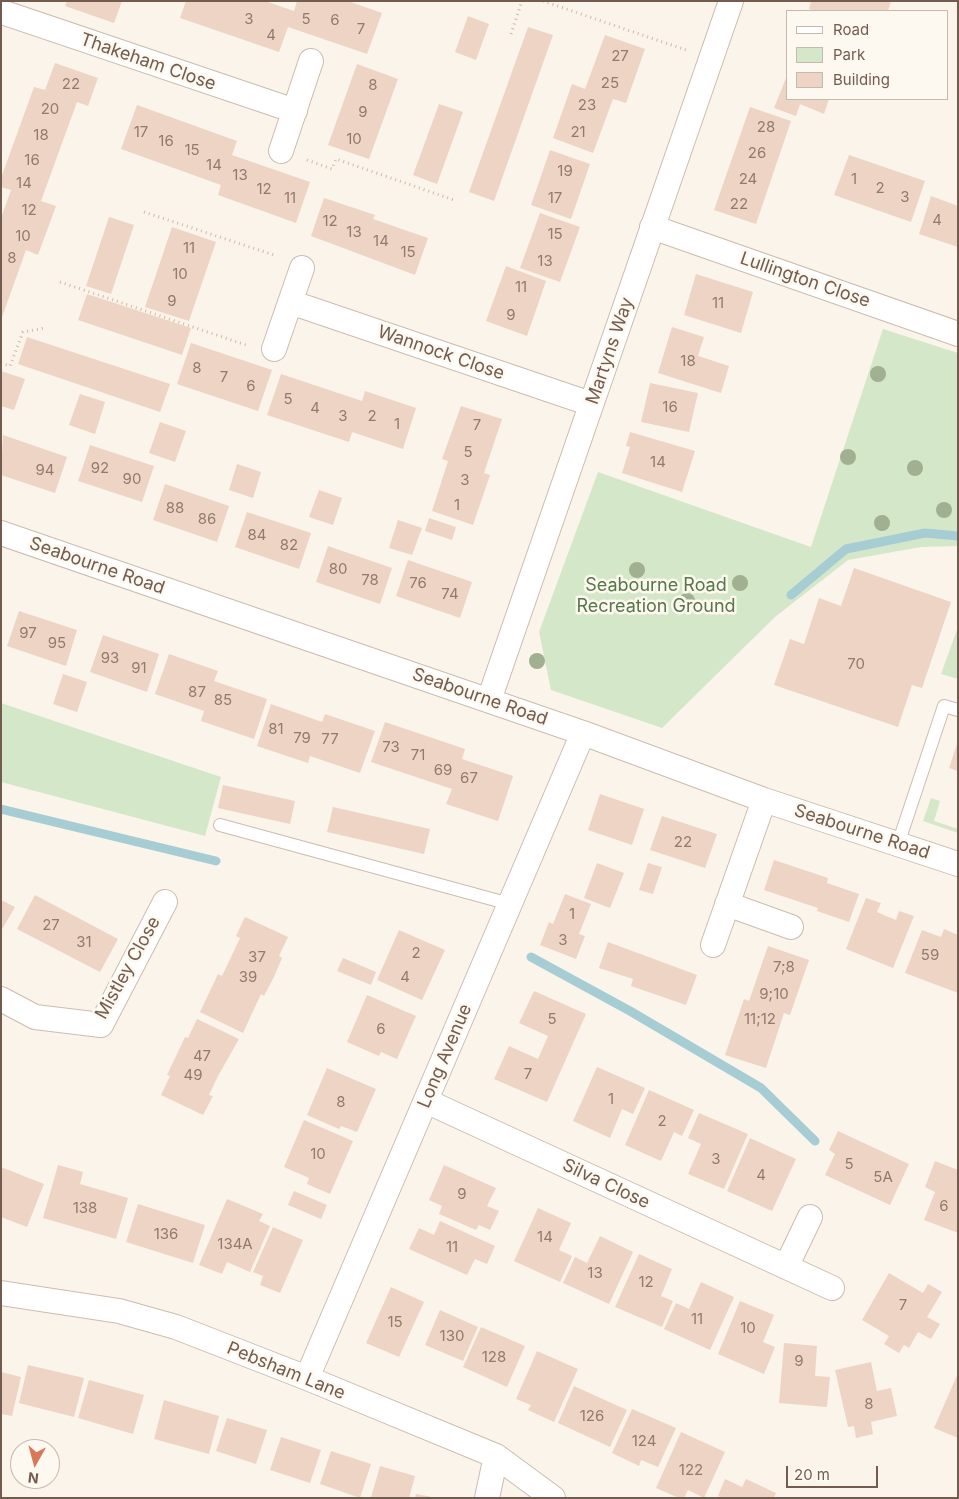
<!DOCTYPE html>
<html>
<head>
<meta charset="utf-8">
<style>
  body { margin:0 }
  #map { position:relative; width:959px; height:1499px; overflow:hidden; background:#fbf4ea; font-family:Inter,sans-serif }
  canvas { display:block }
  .frame { position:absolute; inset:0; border:2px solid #735c4f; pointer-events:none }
  .legend { position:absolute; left:786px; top:10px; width:162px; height:90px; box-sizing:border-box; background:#fdf8f0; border:1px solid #c6bab0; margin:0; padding:6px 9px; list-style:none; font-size:15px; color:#735c4f }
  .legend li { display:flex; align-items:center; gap:10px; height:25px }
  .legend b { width:25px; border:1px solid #c6bab0 }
  .north { position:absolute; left:10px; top:1439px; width:50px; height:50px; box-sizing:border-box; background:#fdf8f0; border:1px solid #c6bab0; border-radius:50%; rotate:187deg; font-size:14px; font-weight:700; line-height:20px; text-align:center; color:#735c4f }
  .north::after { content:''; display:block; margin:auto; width:18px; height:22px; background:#d9775b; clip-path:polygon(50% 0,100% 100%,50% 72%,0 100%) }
  .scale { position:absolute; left:786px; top:1466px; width:92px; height:22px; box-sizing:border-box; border:2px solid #735c4f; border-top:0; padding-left:6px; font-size:15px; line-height:18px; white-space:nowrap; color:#735c4f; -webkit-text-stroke:4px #fdf8f0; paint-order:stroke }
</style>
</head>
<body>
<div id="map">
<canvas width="959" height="1499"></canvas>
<div class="frame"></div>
<ul class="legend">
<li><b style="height:6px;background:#fff"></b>Road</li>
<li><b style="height:14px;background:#d5e7c9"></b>Park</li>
<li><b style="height:14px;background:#eed4c4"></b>Building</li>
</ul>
<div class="north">N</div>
<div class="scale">20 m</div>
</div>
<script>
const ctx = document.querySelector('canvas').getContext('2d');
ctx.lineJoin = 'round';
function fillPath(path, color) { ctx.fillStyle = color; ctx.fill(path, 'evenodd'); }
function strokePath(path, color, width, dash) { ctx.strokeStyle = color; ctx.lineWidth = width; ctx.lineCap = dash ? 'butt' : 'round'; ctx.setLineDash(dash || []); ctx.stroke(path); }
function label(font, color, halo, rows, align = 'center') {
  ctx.font = font + ' Inter,sans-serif'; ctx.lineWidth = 5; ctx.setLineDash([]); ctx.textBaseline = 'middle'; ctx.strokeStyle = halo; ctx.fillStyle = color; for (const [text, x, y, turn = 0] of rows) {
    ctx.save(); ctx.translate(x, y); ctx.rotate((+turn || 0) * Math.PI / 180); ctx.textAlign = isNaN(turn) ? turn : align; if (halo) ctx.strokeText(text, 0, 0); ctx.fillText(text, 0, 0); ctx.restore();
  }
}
fillPath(new Path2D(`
  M883 329 958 353V546L921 547 848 560 775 617 662 728 551 690 539 632 598 472 811 547Z
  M958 627V679L941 674Z
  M1 703 221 777 205 836 1 782Z
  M931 798 940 801 934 821 958 829V833L923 821Z`), '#d5e7c9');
strokePath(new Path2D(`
  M791 595 846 549 925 533 958 536
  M1 809 216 861
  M531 957 630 1011 761 1088 815 1141`), '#a7cdd4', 9);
fillPath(new Path2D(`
  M67 1H122L114 23 65 6Z
  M186 1H265L294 11 297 1H348L382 13 367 54 288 27 279 52 180 18Z
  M811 1H891L888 11H816L809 9Z
  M468 16 489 24 476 60 455 52Z
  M528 27 553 35 494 201 469 192Z
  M605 35 645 49 626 103 613 99 593 153 553 138 572 84 585 89Z
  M55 63 98 78 88 106 77 102 41 201 56 206 38 255 26 250 1 320V218L11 190 1 187V178L34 87 45 90Z
  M357 64 398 79 369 159 328 145Z
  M788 73V99H829L824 114 800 104 796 116 774 108Z
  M439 104 463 112 437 184 413 175Z
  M137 105 237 141 232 155 310 182 296 223 218 195 221 185 121 149Z
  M750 107 791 121 756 224 714 210Z
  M550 150 590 164 571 219 531 205Z
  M849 155 925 181 911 222 834 195Z
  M931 196 958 206V247L919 234Z
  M324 198 375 215 373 219 428 238 415 275 311 236Z
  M540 213 580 227 560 282 520 268Z
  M109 217 134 225 111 294 86 286Z
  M172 227 216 242 189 321 145 307Z
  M506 266 546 281 527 336 486 321Z
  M696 274 753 292 741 333 684 315Z
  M87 294 191 328 182 355 78 320Z
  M672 327 704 337 698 356 729 366 721 393 658 373Z
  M27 337 170 384 160 412 18 364Z
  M191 343 272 370 258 411 177 384Z
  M1 371 25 379 14 410 1 406Z
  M281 374 362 401 365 391 416 408 403 449 352 432 349 442 267 415Z
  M650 383 698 393 689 432 641 422Z
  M80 394 105 402 95 434 69 425Z
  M461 406 502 419 484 473 490 475 473 525 432 511 448 461 442 459Z
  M160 422 186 431 175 462 149 453Z
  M630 432 695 451 682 492 622 473 630 447 626 446Z
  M3 435 67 457 55 493 1 475Z
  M90 445 154 466 142 502 78 481Z
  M237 464 261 472 253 498 229 490Z
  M165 484 229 506 217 542 153 520Z
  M319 490 342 498 333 525 309 517Z
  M247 512 311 533 299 569 235 547Z
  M429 518 456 527 452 540 425 531Z
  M398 520 422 528 412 555 389 548Z
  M328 546 392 568 380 604 316 582Z
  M408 560 472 582 460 618 396 596Z
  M854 568 951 602 922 688 912 685 898 727 774 685 790 639 804 644 819 598 841 606Z
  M19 611 77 630 66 666 7 646Z
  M103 635 159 654 147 692 90 672Z
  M169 654 218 671 214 681 267 699 254 739 201 721 204 711 155 694Z
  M63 674 87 682 77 712 53 704Z
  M271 704 322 722 325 714 375 731 360 773 310 756 308 763 257 746Z
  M385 722 465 749 462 759 513 776 498 821 446 804 452 789 371 762Z
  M957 744H958V771L949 768Z
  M223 785 295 801 290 824 218 808Z
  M600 794 644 809 632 845 588 830Z
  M333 807 430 829 424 854 327 832Z
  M662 816 717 834 705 868 650 850Z
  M774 860 828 878 827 883 859 894 849 922 817 911 818 908 764 890Z
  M597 863 624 873 610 908 584 898Z
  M648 863 662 867 653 894 639 890Z
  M565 894 591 904 579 934 585 936 576 959 540 945 549 922 553 924Z
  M35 895 118 939 100 972 17 929Z
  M866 898 881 903 877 912 886 916 896 920 899 911 914 916 893 968 846 949Z
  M1 900 15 907 1 931Z
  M245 917 288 937 279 956 282 958 274 977 264 996 261 994 243 1033 200 1012 218 974 222 976 240 938 236 936Z
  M944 929 958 935V993L905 973 922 930 941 937Z
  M399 930 445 950 422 1000 377 980Z
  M608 942 697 975 686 1005 631 986 633 979 599 968Z
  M768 946 809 960 790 1015 784 1013 766 1068 725 1055 744 999 749 1001Z
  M343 958 376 972 371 985 337 971Z
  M534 991 586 1014 547 1102 494 1079 509 1046 538 1059 548 1036 519 1023Z
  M367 995 416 1016 397 1059 381 1052 379 1056 347 1042Z
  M197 1019 239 1039 218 1076 209 1095 213 1096 203 1115 161 1095 170 1076 167 1075 185 1037 188 1038Z
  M597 1067 645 1088 633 1114 622 1109 610 1138 573 1121Z
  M327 1068 376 1089 357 1132 341 1126 339 1129 307 1115Z
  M649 1090 694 1110 682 1136 674 1132 661 1161 625 1145Z
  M699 1113 748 1134 724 1189 688 1174 701 1144 688 1138Z
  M304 1120 353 1141 330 1194 307 1184 309 1178 284 1167Z
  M838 1131 909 1164 890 1205 825 1175 835 1154 829 1150Z
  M750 1138 796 1159 772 1211 727 1191Z
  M935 1161 958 1170V1233L924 1220 935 1192 925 1187Z
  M58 1165 83 1172 80 1184 128 1198 116 1239 43 1218Z
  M444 1165 496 1188 487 1206 499 1211 490 1230 479 1225 476 1230 439 1214 442 1206 429 1200Z
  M1 1167 44 1184 27 1227 1 1217Z
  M294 1191 327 1205 321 1219 288 1205Z
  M227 1199 263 1214 259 1221 270 1226 250 1272 227 1262 222 1274 199 1265Z
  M138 1204 205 1225 193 1263 126 1242Z
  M538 1208 571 1223 559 1250 572 1256 560 1282 514 1261Z
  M440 1221 495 1246 487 1264 475 1259 467 1275 409 1249 419 1228 434 1235Z
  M273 1227 303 1240 280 1293 260 1285 263 1276 253 1272Z
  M600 1236 633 1252 609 1304 563 1283 575 1257 587 1263Z
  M639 1254 672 1269 661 1296 673 1301 662 1327 615 1307Z
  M889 1273 923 1293 928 1284 942 1292 927 1317 940 1324 931 1339 918 1332 909 1348 904 1345 899 1353 884 1344 889 1336 862 1320Z
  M701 1282 734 1297 710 1350 664 1329 676 1303 689 1309Z
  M391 1287 424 1302 399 1357 366 1343Z
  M740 1301 774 1315 763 1342 775 1347 764 1374 718 1354Z
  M440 1310 478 1327 463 1361 425 1345Z
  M481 1327 525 1346 507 1387 463 1367Z
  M784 1343 817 1346 815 1376 830 1377 827 1407 779 1403Z
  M537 1351 578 1369 554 1422 528 1410 531 1405 516 1399Z
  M871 1362 877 1391 891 1388 897 1416 871 1422 873 1434 856 1438 854 1426 848 1427 835 1370Z
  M28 1365 84 1378 74 1417 19 1403Z
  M1 1372 21 1377 12 1416 1 1414Z
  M958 1373V1438L934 1428Z
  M89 1380 144 1395 133 1434 78 1418Z
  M574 1386 627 1410 610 1447 558 1423Z
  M164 1400 219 1416 209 1454 154 1439Z
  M632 1409 676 1428 658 1467 641 1460 639 1466 612 1453Z
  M227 1418 267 1430 256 1464 216 1451Z
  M681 1432 725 1452 704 1498 688 1490 684 1498H679L656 1488Z
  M281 1437 321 1450 310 1483 270 1470Z
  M331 1451 371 1464 360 1498 320 1484Z
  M380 1466 415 1476 409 1498H371Z
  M725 1479 742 1487 746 1479 776 1493 774 1498H723L718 1496Z
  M416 1494 432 1497V1498H415Z`), '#eed4c4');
const lane = new Path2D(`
  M220 825 510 904
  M898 844 944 706 958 710`);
const street = new Path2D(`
  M2 12 295 111
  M281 151 311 61
  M652 227 958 334
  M290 302 591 404
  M274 349 302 268
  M1 533 583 733 764 800 958 864
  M489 700 731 1
  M727 904 791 927
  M713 945 764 800
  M1 999 35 1017 101 1025 165 902
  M426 1101 832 1288
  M786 1267 810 1217
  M1 1293 119 1311 176 1327 307 1378 496 1456 553 1498
  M307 1378 583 733
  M487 1498 496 1456`);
strokePath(lane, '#ccbcb0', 14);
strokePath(street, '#ccbcb0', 26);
strokePath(new Path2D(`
  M543 1 686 50
  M511 34 522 1
  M307 160 332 169 336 159 454 200
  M144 212 277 256
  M60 282 246 345
  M1 363 10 366 23 332 45 328`), '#d3b8a7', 3, [1, 4]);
strokePath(lane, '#fff', 12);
strokePath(street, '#fff', 24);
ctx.fillStyle = '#a0b091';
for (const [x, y] of [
  [878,374],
  [848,457],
  [915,468],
  [944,510],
  [882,523],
  [637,570],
  [740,583],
  [687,601],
  [537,661]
]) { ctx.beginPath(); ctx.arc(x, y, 8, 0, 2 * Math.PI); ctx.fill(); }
label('15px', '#927a6c', null, [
  ["3",249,19],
  ["5",306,19],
  ["6",335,20],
  ["7",361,29],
  ["4",271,35],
  ["27",620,56],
  ["25",610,83],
  ["22",71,84],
  ["8",373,85],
  ["23",587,105],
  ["20",50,109],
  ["9",363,112],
  ["28",766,127],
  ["17",141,132],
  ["21",578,132],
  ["18",41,135],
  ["10",354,139],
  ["16",166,141],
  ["15",192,150],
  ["26",757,153],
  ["16",32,160],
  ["14",214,165],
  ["19",565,171],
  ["13",240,175],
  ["24",748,179],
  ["1",854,179],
  ["14",24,183],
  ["2",880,188],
  ["12",264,189],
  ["3",905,197],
  ["11",290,198],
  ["17",555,198],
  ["22",739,204],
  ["12",29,210],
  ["4",937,220],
  ["12",330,221],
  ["13",354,232],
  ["15",555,234],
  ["10",23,236],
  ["14",381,241],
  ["11",189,248],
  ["15",408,252],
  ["8",12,258],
  ["13",545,261],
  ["10",180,274],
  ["11",521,287],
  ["9",172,301],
  ["11",718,303],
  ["9",511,315],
  ["18",688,361],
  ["8",197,368],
  ["7",224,377],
  ["6",251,386],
  ["5",288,399],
  ["16",670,407],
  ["4",315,408],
  ["3",343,416],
  ["2",372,416],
  ["1",397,424],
  ["7",477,425],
  ["5",468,452],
  ["14",658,462],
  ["92",100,468],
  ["94",45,470],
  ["90",132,479],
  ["3",465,480],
  ["1",457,505],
  ["88",175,508],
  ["86",207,519],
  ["84",257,535],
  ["82",289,545],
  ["80",338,569],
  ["78",370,580],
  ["76",418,583],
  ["74",450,594],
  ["97",28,633],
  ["95",57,643],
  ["93",110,658],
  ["70",856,664],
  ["91",139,668],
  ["87",197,692],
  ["85",223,700],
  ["81",276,729],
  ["79",302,738],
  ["77",330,739],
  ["73",391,747],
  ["71",418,755],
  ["69",443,770],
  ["67",469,778],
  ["22",683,842],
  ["1",572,914],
  ["27",51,925],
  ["3",563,940],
  ["31",84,942],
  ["2",416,953],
  ["59",930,955],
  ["37",257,957],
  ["7;8",784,967],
  ["39",248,977],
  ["4",405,977],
  ["9;10",774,994],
  ["5",552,1019],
  ["11;12",760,1019],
  ["6",381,1029],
  ["47",202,1056],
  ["7",528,1074],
  ["49",193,1075],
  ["1",611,1099],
  ["8",341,1102],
  ["2",662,1121],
  ["10",318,1154],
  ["3",716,1159],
  ["5",849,1164],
  ["4",761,1175],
  ["5A",883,1177],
  ["9",462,1194],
  ["6",944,1206],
  ["138",85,1208],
  ["136",166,1234],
  ["14",545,1237],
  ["134A",235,1244],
  ["11",452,1247],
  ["13",595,1273],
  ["12",646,1282],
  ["7",903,1305],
  ["11",697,1319],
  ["15",395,1322],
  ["10",748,1328],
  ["130",452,1336],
  ["128",494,1357],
  ["9",799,1361],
  ["8",869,1404],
  ["126",592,1416],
  ["124",644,1441],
  ["122",691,1470]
]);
label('18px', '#735c4f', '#fdf8f0', [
  ["Thakeham Close",148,62,19],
  ["Lullington Close",805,280,19],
  ["Martyns Way",610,351,-71],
  ["Wannock Close",441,353,19],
  ["Seabourne Road",97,566,19],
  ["Seabourne Road",480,697,19],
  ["Seabourne Road",862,832,18],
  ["Mistley Close",128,968,-61],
  ["Long Avenue",445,1056,-67],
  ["Silva Close",606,1184,25],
  ["Pebsham Lane",286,1371,22]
]);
label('18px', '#567848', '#fdf8f0', [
  ["Seabourne Road",656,586],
  ["Recreation Ground",656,607]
]);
</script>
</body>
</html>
